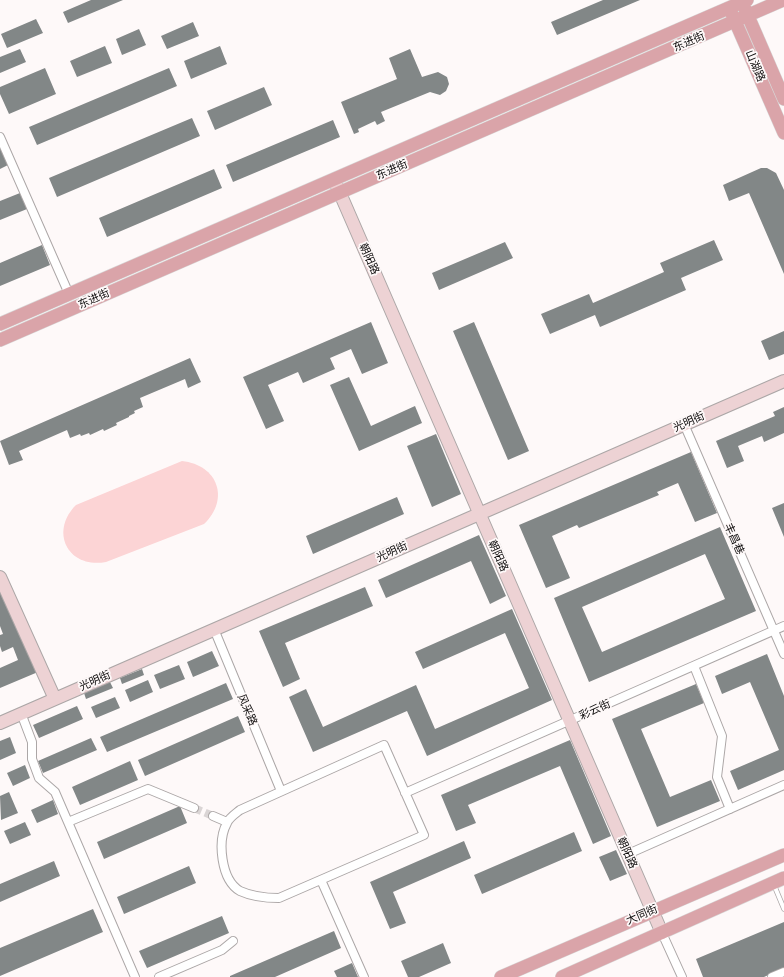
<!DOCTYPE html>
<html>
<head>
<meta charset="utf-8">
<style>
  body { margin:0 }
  canvas { display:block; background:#fef9f9 }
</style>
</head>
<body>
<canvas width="784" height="977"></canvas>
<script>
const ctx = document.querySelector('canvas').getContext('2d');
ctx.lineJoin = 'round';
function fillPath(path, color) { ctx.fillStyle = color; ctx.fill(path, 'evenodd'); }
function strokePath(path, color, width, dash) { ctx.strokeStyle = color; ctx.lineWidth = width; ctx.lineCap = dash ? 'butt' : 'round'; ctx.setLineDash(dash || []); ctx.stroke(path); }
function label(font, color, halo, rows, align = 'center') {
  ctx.font = font + ' Figtree,"Noto Sans SC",sans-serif'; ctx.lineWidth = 3.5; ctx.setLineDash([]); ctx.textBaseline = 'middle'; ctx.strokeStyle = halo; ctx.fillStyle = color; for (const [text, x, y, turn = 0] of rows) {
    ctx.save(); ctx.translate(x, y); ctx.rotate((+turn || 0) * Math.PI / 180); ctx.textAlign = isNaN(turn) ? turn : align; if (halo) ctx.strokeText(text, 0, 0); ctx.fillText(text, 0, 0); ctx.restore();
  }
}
fillPath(new Path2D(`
  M182 461C218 465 230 499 204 524L106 562C68 569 49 532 76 505Z`), '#fcd4d5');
fillPath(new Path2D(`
  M91 0H123L68 23 63 12Z
  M603 0H640L557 35 551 22Z
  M36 19 43 33 7 48 1 34Z
  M193 22 199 36 167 49 161 36Z
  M139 29 146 45 122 55 116 39Z
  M105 46 112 63 77 77 70 61Z
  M220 46 227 64 191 79 184 61Z
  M20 49 26 62 0 73V57Z
  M410 49 422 77 438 72 447 77 449 84 446 91 440 95 430 92 381 112 385 121 377 125 375 121 358 129 359 132 354 134 341 102 397 79 389 58Z
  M45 68 56 94 9 114 0 94V87Z
  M169 68 177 86 37 145 29 127Z
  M264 87 272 105 215 130 207 111Z
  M192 118 200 136 57 197 49 178Z
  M333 120 340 137 233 182 226 165Z
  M0 148 8 165 0 169Z
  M761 168H767L776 173 784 190V274L749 193 729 201 723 185Z
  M214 169 222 188 107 237 99 218Z
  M20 193 27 209 0 220V201Z
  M714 240 723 260 681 278 686 290 600 327 595 315 550 334 541 314 589 294 593 303 664 272 660 263Z
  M505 242 513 258 439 290 432 273Z
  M42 245 50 265 0 286V263Z
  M371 322 388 363 362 374 351 349 330 358 335 369 303 383 298 372 268 385 284 421 266 429 243 377Z
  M474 322 529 451 508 460 453 331Z
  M784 331V354L769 360 761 341Z
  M190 358 201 382 188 388 185 379 140 398 143 407 134 411 135 413 129 416V417L116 423 117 425 104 431 103 429 90 435 89 433 81 436 80 434 70 438 67 430 19 451 23 460 9 465 0 441Z
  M349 377 371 426 415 406 422 423 359 451 330 385Z
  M784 407V433L764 442 762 436 738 446 744 461 727 468 716 441 775 416 773 412Z
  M436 434 461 494 432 507 407 446Z
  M691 452 717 513 695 522 678 483 657 492 659 495 579 528 577 525 552 536 570 578 546 588 519 525Z
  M397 497 404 514 313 554 306 536Z
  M784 503V537L772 508Z
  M720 527 756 611 589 682 554 598ZM705 554 725 599 602 652 582 607Z
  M479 535 506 596 490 604 471 561 386 598 378 580Z
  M365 587 373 606 285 643 300 679 283 687 259 631Z
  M0 590 38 672 0 688V668L18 660 13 647 2 652 0 646V635L3 634 0 626Z
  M512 609 552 700 427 756 407 711 313 752 289 697 306 689 323 727 416 685 435 729 529 688 505 633 423 669 415 652Z
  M212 651 219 666 193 677 187 662Z
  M767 654 784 696V770L738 790 730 771 779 750 750 682 722 694 715 676Z
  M179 665 185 679 160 689 154 675Z
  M142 669 144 675 122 684 120 678Z
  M148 680 153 692 130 702 125 690Z
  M110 682 113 688 86 699 84 693Z
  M226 683 233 699 107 752 100 737Z
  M696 684 704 703 641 729 670 797 711 780 720 801 657 827 612 719Z
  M115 697 120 708 96 718 91 707Z
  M77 706 83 719 39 738 33 725Z
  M238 716 245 732 145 776 138 760Z
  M10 737 16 753 0 760V741Z
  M91 738 97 750 43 773 38 761Z
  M570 740 611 836 593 844 560 766 468 805 476 823 456 831 441 795Z
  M130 761 138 780 80 805 72 787Z
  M25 765 30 778 13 786 7 773Z
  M9 792 18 813 1 820 0 796Z
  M53 800 58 814 37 823 31 810Z
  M180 806 187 823 104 859 97 842Z
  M25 822 31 835 10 844 4 831Z
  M574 832 582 851 482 894 474 875Z
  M464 841 471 858 393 892 406 923 390 929 370 882Z
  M616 850 627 874 610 881 599 857Z
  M54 861 60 876 0 902V884Z
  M189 866 196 883 124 914 117 897Z
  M93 909 103 932 0 976V948Z
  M222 916 229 933 147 968 139 951Z
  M784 922V968L764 977H703L696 959Z
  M334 931 341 948 275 977H230V976Z
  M443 943 451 963 419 977H408L401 961Z
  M352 963 358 977H337L334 971Z`), '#828787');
strokePath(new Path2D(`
  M194 808 213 816`), '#dad5d5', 8, [8, 4]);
const lane = new Path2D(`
  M774 885 784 909`);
const street = new Path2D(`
  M0 137 69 294
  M684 424 784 654
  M214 629 281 791
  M694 666 722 736 717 777 730 809
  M21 713 32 742V759L39 778 55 792 135 977
  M384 745 424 835 279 898C265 898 253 897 240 891 221 880 217 841 227 823 229 818 235 814 240 810Z
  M405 793 784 626
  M213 816 227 822
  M68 822 148 789 194 808
  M628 854 784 785
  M321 880 364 977
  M662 933 682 977
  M159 977 222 950 233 941
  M772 977 784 972`);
const secondary = new Path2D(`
  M336 184 662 933
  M0 577 55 699
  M0 723 784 381`);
const primary = new Path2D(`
  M745 9 784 99
  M732 14 784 133
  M0 324 747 0
  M0 340 783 0
  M501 977 784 855
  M562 977 784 878`);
strokePath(lane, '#aca7a7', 5.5);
strokePath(street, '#aca7a7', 10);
strokePath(secondary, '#aca7a7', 14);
strokePath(primary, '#d8d8d8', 14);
strokePath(lane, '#fff', 4);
strokePath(street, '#fff', 8);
strokePath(secondary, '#edd2d4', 12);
strokePath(primary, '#daa4a9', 13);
label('11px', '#0e0c0c', '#fef9f9', [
  ["东进街",689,42,-23],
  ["山湖路",755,66,67],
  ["东进街",392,170,-23],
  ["朝阳路",369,259,66],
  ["东进街",94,299,-24],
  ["光明街",689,422,-24],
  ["丰昌巷",734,539,66],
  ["光明街",392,552,-24],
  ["朝阳路",498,556,66],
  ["光明街",95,681,-24],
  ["风采路",247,710,67],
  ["彩云街",595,710,-24],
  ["朝阳路",627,853,66],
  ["大同街",642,915,-23]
]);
</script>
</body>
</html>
